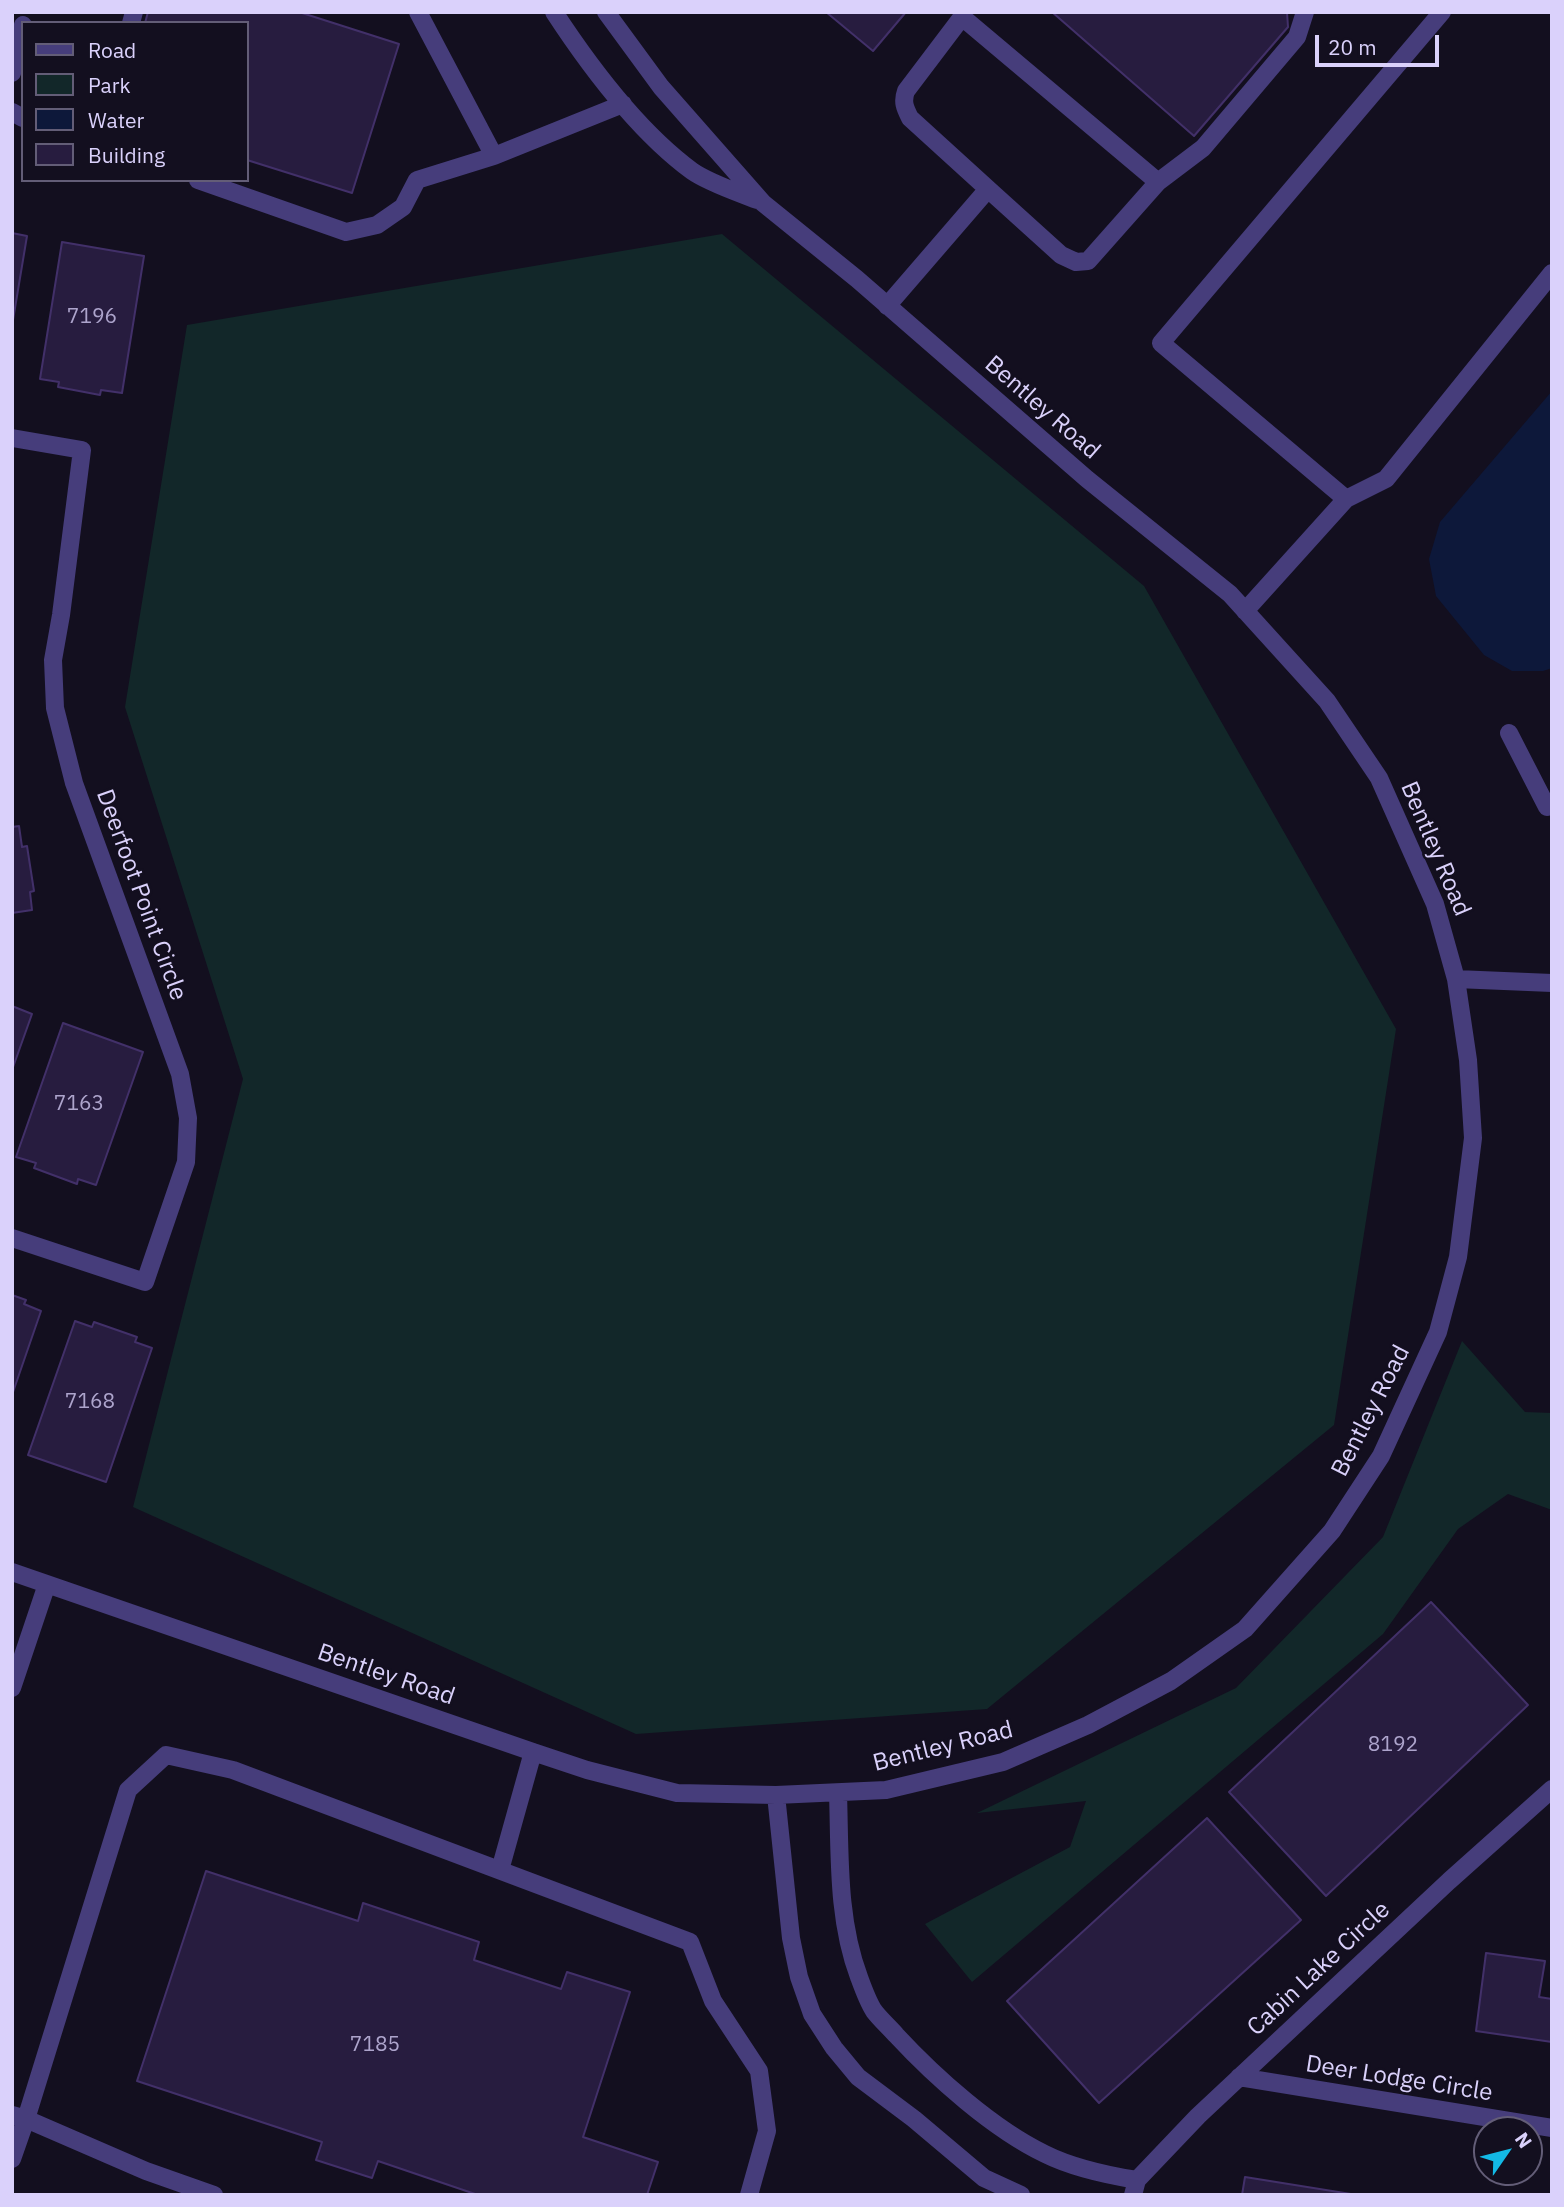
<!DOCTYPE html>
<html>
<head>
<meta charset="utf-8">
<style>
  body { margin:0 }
  #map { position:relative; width:1564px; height:2207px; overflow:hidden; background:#130f1f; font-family:"IBM Plex Sans",sans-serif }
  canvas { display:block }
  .frame { position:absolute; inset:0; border:14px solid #dad1fb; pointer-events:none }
  .legend { position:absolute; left:21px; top:21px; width:228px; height:161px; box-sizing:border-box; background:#130f1f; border:2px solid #635d77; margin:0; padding:9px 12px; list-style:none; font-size:21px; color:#dad1fb }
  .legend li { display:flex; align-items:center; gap:14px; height:35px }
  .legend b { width:35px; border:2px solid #635d77 }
  .north { position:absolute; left:1473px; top:2116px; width:70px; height:70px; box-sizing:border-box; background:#130f1f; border:2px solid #635d77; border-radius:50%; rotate:55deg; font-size:19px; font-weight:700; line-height:28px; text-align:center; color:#dad1fb }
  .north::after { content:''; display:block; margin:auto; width:24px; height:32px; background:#13b9e5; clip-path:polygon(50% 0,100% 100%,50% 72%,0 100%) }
  .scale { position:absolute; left:1315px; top:35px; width:124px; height:32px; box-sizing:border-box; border:4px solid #dad1fb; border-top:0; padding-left:9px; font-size:21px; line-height:24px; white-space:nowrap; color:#dad1fb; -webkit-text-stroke:5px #130f1f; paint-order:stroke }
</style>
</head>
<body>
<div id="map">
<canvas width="1564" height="2207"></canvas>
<div class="frame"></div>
<ul class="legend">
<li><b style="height:9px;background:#463d7b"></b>Road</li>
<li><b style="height:19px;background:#122729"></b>Park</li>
<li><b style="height:19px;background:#0d183a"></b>Water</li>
<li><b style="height:19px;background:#271c3f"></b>Building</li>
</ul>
<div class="north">N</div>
<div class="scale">20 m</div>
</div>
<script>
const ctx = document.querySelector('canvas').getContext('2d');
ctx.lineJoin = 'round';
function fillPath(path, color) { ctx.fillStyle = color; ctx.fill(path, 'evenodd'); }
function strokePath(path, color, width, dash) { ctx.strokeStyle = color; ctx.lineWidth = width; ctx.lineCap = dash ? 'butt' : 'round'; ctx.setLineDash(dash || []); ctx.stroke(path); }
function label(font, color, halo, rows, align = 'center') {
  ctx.font = font + ' "IBM Plex Sans",sans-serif'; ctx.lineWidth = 5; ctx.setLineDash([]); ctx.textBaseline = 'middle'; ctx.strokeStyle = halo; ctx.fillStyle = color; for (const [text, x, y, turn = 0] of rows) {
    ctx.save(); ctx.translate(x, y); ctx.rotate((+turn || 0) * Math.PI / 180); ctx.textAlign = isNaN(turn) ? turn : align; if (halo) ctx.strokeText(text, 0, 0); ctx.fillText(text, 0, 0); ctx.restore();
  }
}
fillPath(new Path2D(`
  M722 234 1144 586 1396 1029 1334 1425 987 1709 636 1734 133 1507 243 1079 125 707 187 325Z
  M1462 1341 1525 1412 1552 1413V1510L1508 1494 1458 1529 1383 1634 972 1982 925 1924 1070 1847 1086 1801 977 1813 1236 1688 1383 1537Z`), '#122729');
fillPath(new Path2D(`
  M1552 391V668L1543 671H1512L1484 655 1436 596 1429 559 1440 522Z`), '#0d183a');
const building = new Path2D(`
  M148 12H299L399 44 352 193 247 160V23H145Z
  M826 12H906L873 51Z
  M1052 12H1287L1288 27 1194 136Z
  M12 233 27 236 12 326Z
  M62 242 144 256 122 393 101 390 100 395 58 387 59 382 40 379Z
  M19 826 22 847 27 846 34 891 30 892 32 910 12 913V827Z
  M12 1006 32 1014 12 1070Z
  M63 1023 143 1052 96 1185 78 1179 77 1184 34 1168 36 1163 16 1157Z
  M12 1295 26 1300 24 1304 41 1311 12 1395Z
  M75 1321 92 1327 94 1322 137 1337 135 1342 152 1348 106 1482 28 1455Z
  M1431 1602 1528 1705 1326 1896 1229 1792Z
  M1207 1818 1301 1920 1099 2103 1007 2001Z
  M206 1871 358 1921 363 1903 479 1942 474 1960 561 1989 567 1972 630 1992 583 2137 658 2162 647 2195H478L378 2161 372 2178 316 2160 322 2142 137 2081Z
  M1486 1953 1545 1961 1539 1997 1552 1999V2042L1476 2031Z
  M1245 2177 1357 2195H1242Z`);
fillPath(building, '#271c3f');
strokePath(building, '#423069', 2);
strokePath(new Path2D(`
  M418 12 494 156 623 104
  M554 12C590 67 639 132 692 171 709 183 737 192 757 200
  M131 23 134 12
  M12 73 23 25
  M12 112 23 118
  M198 180 346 232 377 225 403 207 417 180 494 156
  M1158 182 1203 148 1297 37 1305 12
  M887 306 988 189 1061 255 1076 262 1088 261 1158 182 962 17 906 91C902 102 905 108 910 118L988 189
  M12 438 82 450 61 615 53 660 55 708 74 783 180 1074 188 1118 186 1162 145 1282 12 1238
  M1346 499 1161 343 1442 12
  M1245 611 1346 499 1386 479 1552 273
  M1509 733 1547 807
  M1456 979 1552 983
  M12 1572 533 1752 587 1770 677 1793 776 1795 886 1790 1003 1762 1088 1725 1171 1681 1245 1629 1332 1531 1381 1456 1438 1332 1458 1257 1473 1138 1468 1060 1456 979 1435 904 1379 778 1327 701 1230 594 1087 479 857 279 763 203 661 87 606 12
  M12 1688 47 1584
  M838 1793C840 1854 837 1919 859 1977 863 1988 868 2002 874 2011 880 2019 889 2027 896 2035 935 2077 993 2129 1045 2154 1073 2168 1106 2175 1137 2180
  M776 1795 791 1938 799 1977 812 2014 834 2048 858 2077 914 2119 984 2178 1021 2195
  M500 1870 533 1752
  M1239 2077 1552 2128
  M12 2115 26 2119 128 1790 166 1755 233 1770 690 1942 713 2001 759 2071 767 2131 749 2195
  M12 2159 26 2119 146 2171 214 2195
  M1133 2195 1137 2180 1198 2116 1449 1881 1552 1789`), '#463d7b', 18);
label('21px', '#ada4cc', null, [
  ["7196",92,317],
  ["7163",79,1104],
  ["7168",90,1402],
  ["8192",1393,1745],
  ["7185",375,2045]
]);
label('24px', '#dad1fb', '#130f1f', [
  ["Bentley Road",1042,408,41],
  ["Bentley Road",1435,849,67],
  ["Deerfoot Point Circle",141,895,70],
  ["Bentley Road",1371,1411,-63],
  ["Bentley Road",386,1675,19],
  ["Bentley Road",943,1747,-14],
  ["Cabin Lake Circle",1319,1969,-43],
  ["Deer Lodge Circle",1399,2079,9]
]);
</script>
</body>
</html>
